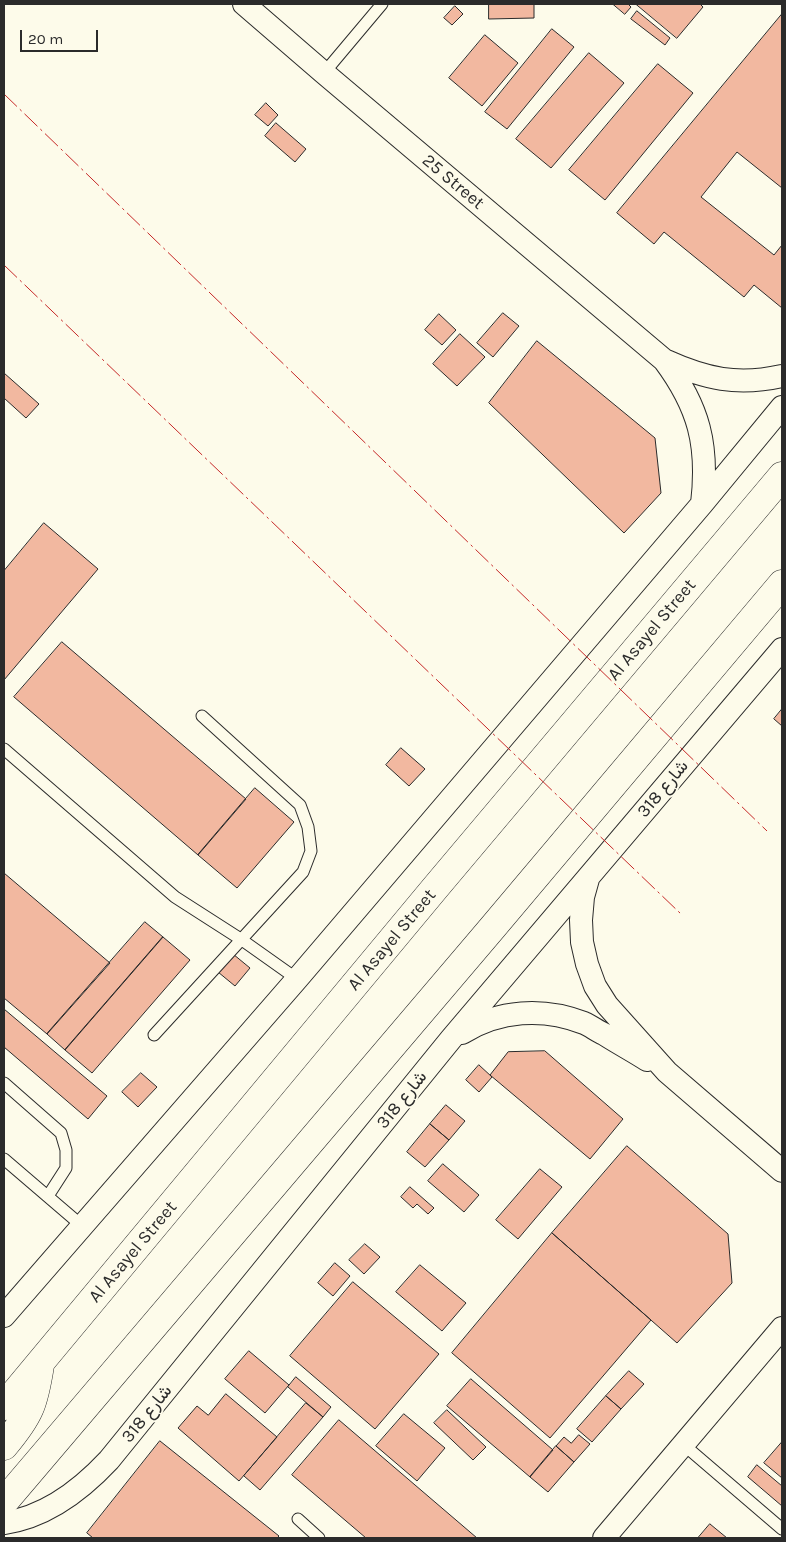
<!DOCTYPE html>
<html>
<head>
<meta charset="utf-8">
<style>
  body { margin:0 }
  #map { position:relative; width:786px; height:1542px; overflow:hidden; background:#fdfbea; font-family:Karla,sans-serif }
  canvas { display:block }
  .frame { position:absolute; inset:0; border:5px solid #2b2b2b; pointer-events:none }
  .scale { position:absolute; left:20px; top:30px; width:78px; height:22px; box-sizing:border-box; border:2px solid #2b2b2b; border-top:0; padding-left:6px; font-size:15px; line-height:18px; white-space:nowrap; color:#2b2b2b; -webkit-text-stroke:4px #fdfbea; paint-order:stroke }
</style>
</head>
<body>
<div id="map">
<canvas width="786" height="1542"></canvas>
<div class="frame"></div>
<div class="scale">20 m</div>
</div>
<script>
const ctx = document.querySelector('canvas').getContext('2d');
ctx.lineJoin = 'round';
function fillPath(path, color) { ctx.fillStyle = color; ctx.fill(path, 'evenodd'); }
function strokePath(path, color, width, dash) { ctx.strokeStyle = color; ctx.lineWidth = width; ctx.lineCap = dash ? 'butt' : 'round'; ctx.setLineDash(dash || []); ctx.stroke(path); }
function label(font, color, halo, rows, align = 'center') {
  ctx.font = font + ' Karla,Vazirmatn,sans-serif'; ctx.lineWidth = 4; ctx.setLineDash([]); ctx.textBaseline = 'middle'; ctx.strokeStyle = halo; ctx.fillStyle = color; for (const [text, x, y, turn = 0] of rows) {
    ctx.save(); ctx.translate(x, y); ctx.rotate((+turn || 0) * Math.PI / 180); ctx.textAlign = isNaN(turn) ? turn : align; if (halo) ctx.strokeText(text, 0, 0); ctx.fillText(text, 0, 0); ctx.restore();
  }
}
const building = new Path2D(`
  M489 4H534V18L489 19Z
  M613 4H628L631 7 625 14Z
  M636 4H700L703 7 677 38Z
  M455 6 463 14 452 25 444 18Z
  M637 11 670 38 665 45 631 19Z
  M782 14V188L737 152 701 197 774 255 782 245V308L754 285 744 297 664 232 654 244 617 213Z
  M552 29 574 47 507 129 485 112Z
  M485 35 518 63 482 106 449 78Z
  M589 53 624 83 551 168 516 139Z
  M658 64 693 93 605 200 569 170Z
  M266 103 278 115 268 126 255 115Z
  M276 123 306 149 295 162 265 136Z
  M503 313 519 326 493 357 477 343Z
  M439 314 456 330 442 345 425 330Z
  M460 334 485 357 457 386 433 364Z
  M537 341 655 438 661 493 624 533 489 403Z
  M4 373 39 404 26 418 4 398Z
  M44 523 98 569 4 680V571Z
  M62 642 246 799 198 855 14 697Z
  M782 709V726L774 719Z
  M401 748 425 769 409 786 386 765Z
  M255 788 294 822 237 888 198 855Z
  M4 873 110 963 47 1034 4 998Z
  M145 922 163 937 65 1050 47 1034Z
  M163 937 190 960 92 1073 65 1050Z
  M233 954 250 968 235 986 218 972Z
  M4 1009 107 1096 88 1119 4 1047Z
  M545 1051 623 1119 590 1159 490 1075 508 1052Z
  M479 1065 492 1077 479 1092 466 1080Z
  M141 1073 157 1087 138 1107 122 1092Z
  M446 1105 465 1121 449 1140 430 1124Z
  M430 1124 449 1140 425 1167 407 1152Z
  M627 1146 728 1234 732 1283 677 1343 552 1233Z
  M443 1164 479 1195 464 1212 428 1181Z
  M540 1169 562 1187 518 1239 496 1220Z
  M410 1187 434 1208 428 1214 417 1204 413 1208 401 1197Z
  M552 1233 651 1320 550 1438 452 1353Z
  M365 1244 380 1257 364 1274 349 1260Z
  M335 1263 350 1276 333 1296 318 1283Z
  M420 1265 466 1303 442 1331 396 1292Z
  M353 1282 439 1354 375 1429 290 1356Z
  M249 1351 289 1385 265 1413 225 1379Z
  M629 1371 644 1384 621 1409 606 1396Z
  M296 1377 331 1407 323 1417 288 1387Z
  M471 1379 553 1450 530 1477 447 1406Z
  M226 1394 277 1437 239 1481 178 1428 197 1406 208 1415Z
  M606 1396 621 1409 592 1442 577 1429Z
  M306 1403 323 1417 260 1490 244 1476Z
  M447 1410 486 1447 473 1460 434 1423Z
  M404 1414 445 1448 417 1481 376 1446Z
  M339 1420 477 1538H366L292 1475Z
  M579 1435 590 1444 574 1462 556 1446 564 1437 571 1443Z
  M160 1441 279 1536 277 1538H93L87 1533Z
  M782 1442V1478L764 1463Z
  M556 1446 574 1462 548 1492 530 1477Z
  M757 1465 782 1486V1506L748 1477Z
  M710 1524 727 1538H698Z`);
fillPath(building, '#f2b8a0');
strokePath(building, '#2b2b2b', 1);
const service = new Path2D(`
  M324 73 382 4
  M4 749 175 897 242 940 297 979
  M154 1035 303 872 311 851 308 827 300 805 202 716
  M4 1083 61 1133 66 1150V1168L48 1196
  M4 1159 81 1225
  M684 1445 782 1529
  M298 1519 319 1538`);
const minor = new Path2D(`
  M244 4 324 73 664 360C699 407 709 445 702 504
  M664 360C706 379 737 386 782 376
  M588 879 583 897 581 920 582 942 587 964 595 986 607 1005 667 1072 782 1171
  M462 1033C499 1010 543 1007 584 1023 591 1026 597 1031 604 1034 618 1043 633 1051 647 1060
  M4 1316 297 979 702 504 782 407
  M4 1523C46 1517 81 1490 109 1460L451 1039 782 649
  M604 1538 782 1328`);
const secondary = new Path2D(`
  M4 1406 435 888 782 476
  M4 1446C30 1415 34 1404 40 1365
  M4 1502 493 927 782 584`);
strokePath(service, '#2b2b2b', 13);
strokePath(minor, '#2b2b2b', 24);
strokePath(secondary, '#2b2b2b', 29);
strokePath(service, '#fdfbea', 11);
strokePath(minor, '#fdfbea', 22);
strokePath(secondary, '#fdfbea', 28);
strokePath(new Path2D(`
  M4 94 767 831
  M4 265 681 914`), '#c62828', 1, [18, 4, 2.5, 4]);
label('18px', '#2b2b2b', '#fdfbea', [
  ["25 Street",453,182,40],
  ["Al Asayel Street",652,630,-50],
  ["شارع 318",663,789,-50],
  ["Al Asayel Street",392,940,-50],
  ["شارع 318",402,1100,-51],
  ["Al Asayel Street",133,1252,-50],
  ["شارع 318",147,1414,-51]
]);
</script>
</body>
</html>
